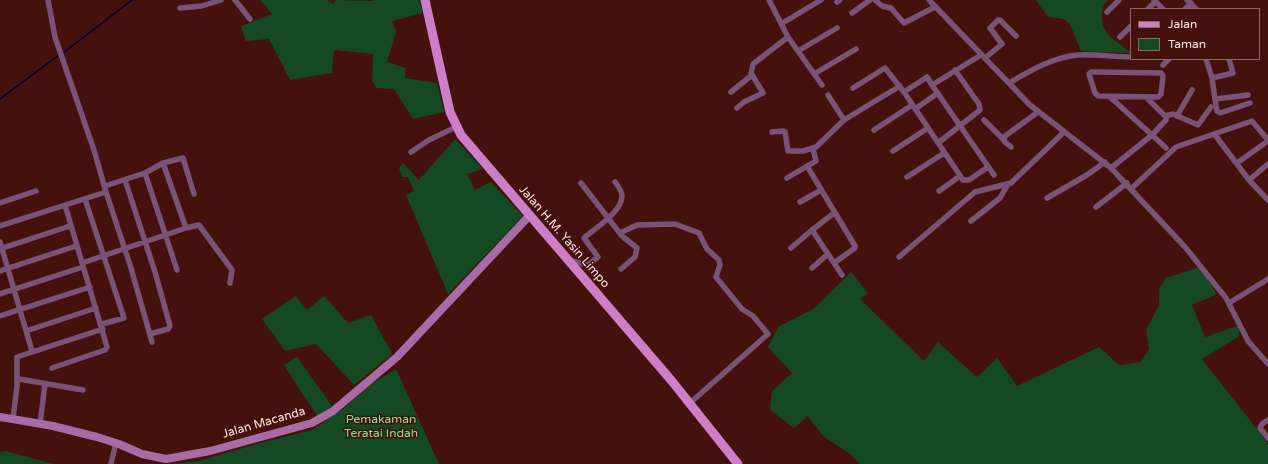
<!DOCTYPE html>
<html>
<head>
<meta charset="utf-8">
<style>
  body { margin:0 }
  #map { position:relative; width:1268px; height:464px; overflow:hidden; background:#45110c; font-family:"Varela Round",sans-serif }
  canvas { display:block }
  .legend { position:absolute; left:1130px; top:8px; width:130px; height:52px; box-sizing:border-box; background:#45110c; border:1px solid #8e6662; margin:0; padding:5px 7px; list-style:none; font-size:12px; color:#fce6e3 }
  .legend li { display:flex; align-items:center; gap:8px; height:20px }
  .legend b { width:20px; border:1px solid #8e6662 }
</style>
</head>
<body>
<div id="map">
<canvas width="1268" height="464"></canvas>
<ul class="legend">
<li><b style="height:5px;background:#cd7ec9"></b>Jalan</li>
<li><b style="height:11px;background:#154922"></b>Taman</li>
</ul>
</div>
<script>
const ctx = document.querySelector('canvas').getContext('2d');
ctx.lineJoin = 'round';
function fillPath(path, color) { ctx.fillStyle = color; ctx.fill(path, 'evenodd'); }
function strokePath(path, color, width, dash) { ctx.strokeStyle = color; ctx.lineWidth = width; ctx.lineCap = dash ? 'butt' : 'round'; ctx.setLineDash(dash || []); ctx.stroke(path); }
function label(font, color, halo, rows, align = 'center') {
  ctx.font = font + ' "Varela Round",sans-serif'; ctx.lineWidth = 3; ctx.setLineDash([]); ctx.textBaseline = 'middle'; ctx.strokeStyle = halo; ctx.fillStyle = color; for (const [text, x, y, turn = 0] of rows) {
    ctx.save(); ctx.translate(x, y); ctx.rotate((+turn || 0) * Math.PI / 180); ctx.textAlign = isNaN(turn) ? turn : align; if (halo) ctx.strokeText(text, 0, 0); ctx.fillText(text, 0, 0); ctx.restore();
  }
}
fillPath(new Path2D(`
  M260 0H327L333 4 336 0 373 1V0H419L423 13 392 21 396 32 387 62 406 68 405 78 437 83 444 112 413 119 394 89 376 88 372 80 373 54 334 50 332 73 290 80 269 39 246 41 241 26 272 14Z
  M1036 0H1108C1104 3 1102 9 1102 14 1101 37 1116 39 1131 53L1081 51 1070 24 1064 19 1048 17Z
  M455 139 483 169 467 174 475 190 491 182 523 216 448 294 406 195 414 191 408 177H402L399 168 403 163 419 180Z
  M1200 267 1217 294 1192 305 1205 337 1240 325 1238 337 1202 359 1268 443V464H860L853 456 823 436 808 416 794 428 770 410 772 391 792 373 768 347 778 327 813 309 851 272 868 293 860 299 924 361 938 342 977 377 997 358 1017 386 1099 347 1119 365 1141 362 1149 349 1146 330 1159 305V289L1166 278Z
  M296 296 307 310 324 296 348 323 371 315 392 354 354 385 316 344 285 351 262 319Z
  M297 357 332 406 317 416 284 365Z
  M396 369 439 464H172L199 461 256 444 312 430 344 408 371 384Z
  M6 451 53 464H0V452Z`), '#154922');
strokePath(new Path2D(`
  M63 53 132 0
  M0 99 59 55`), '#030238', 1.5);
strokePath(new Path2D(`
  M235 0 250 19
  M769 0 788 37 822 85
  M875 0 882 6 891 8 904 23 935 7
  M929 0 1030 105 1111 168 1152 135 1110 97
  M1154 0 1163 9
  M1187 0 1196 9
  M837 2 840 0
  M180 8 202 6 221 0
  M1148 9 1155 2
  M1185 9 1191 3
  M1107 12 1119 0
  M852 13 870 0
  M781 24 821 0
  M1120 37 1131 26
  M798 51 837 28
  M985 58 1002 44 990 28 998 20H1000L1016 36
  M1206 59 1212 78 1215 99 1248 95
  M1163 65 1169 59
  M1098 72 1161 73 1163 76 1161 94 1158 97 1098 96 1095 93 1089 74 1091 72Z
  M814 74 856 49
  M1212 78 1233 73 1229 59
  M1009 83C1030 71 1053 57 1078 55 1095 54 1113 57 1131 57
  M932 85 994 175
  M853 88 885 68 904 92 927 77 932 85 981 55
  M731 92 752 75
  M904 92 963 180H969L988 167
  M828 95 844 120
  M1146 97 1166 117V120L1152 135 1166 148
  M1215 99 1217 111 1220 113 1250 103
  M737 108 744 102 763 93 751 73 753 64 788 37
  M915 109 938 93
  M1165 116 1173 114 1198 125 1211 107
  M1177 116 1192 90
  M984 120 1003 139
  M874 130 912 105
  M772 132 783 131 785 132 788 151H803L816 147 844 120 900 86
  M1215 135 1249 180 1268 200
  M938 143 980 110 979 104 955 70
  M1011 147 1004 141 1005 136 1038 112
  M893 151 928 128
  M411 152 429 140 456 127
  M163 163 186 228
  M1237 163 1268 141
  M807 166 855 246V248L834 263 842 275
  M1111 168 1185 247 1226 298 1248 341 1268 364
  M145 173 177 270
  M907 177 944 153
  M787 178 816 161 813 149
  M125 180 155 272 170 326 168 329 150 334
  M1249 180 1268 164
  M581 183 622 236 637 248 635 257 621 269
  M105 186 145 173 163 163 183 158 194 194
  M1132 188 1176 147 1252 121 1268 140
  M939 191 960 176
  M106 192 131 268 152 342
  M1047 198 1087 175 1105 162
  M85 199 124 318 102 324
  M800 202 821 190
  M0 203 36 191
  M1096 207 1127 183
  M971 221 1000 198 1008 184
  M0 226 106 192 94 150 55 37 48 0
  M812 230 834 213
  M620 233 637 225 675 224 699 233 707 249 719 260 720 265 716 277 742 309 753 316 768 334 690 403
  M0 242 32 351
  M791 248 812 230 834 263
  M0 249 70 226
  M899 257 975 192 1011 183 1064 132
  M568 260 588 265 598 257 584 238C594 229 622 212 622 196 622 191 618 186 615 182
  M82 263 186 228 199 225 232 270 230 283
  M812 268 828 254
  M0 271 76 246
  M0 294 83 267
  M1229 303 1268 279
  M0 316 90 287
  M26 331 96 308
  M52 368 105 350 107 347 65 205
  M19 379 83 390
  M13 419 17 386V357L103 329
  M1268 420 1262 424 1260 428 1268 438
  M40 424 45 384
  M111 464 116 443`), '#795377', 5.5);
strokePath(new Path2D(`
  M0 417 53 426 97 437 119 444 142 454 166 459 210 451 312 423 333 411 397 357 530 215`), '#a86ba5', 8);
strokePath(new Path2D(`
  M425 0 450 112 461 135 671 380 738 464`), '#cd7ec9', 9);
label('12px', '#fce6e3', '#45110c', [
  ["Jalan H.M. Yasin Limpo",564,237,49],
  ["Jalan Macanda",264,423,-16]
]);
label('12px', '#89e199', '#45110c', [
  ["Pemakaman",381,420],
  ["Teratai Indah",381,434]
]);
</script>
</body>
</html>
